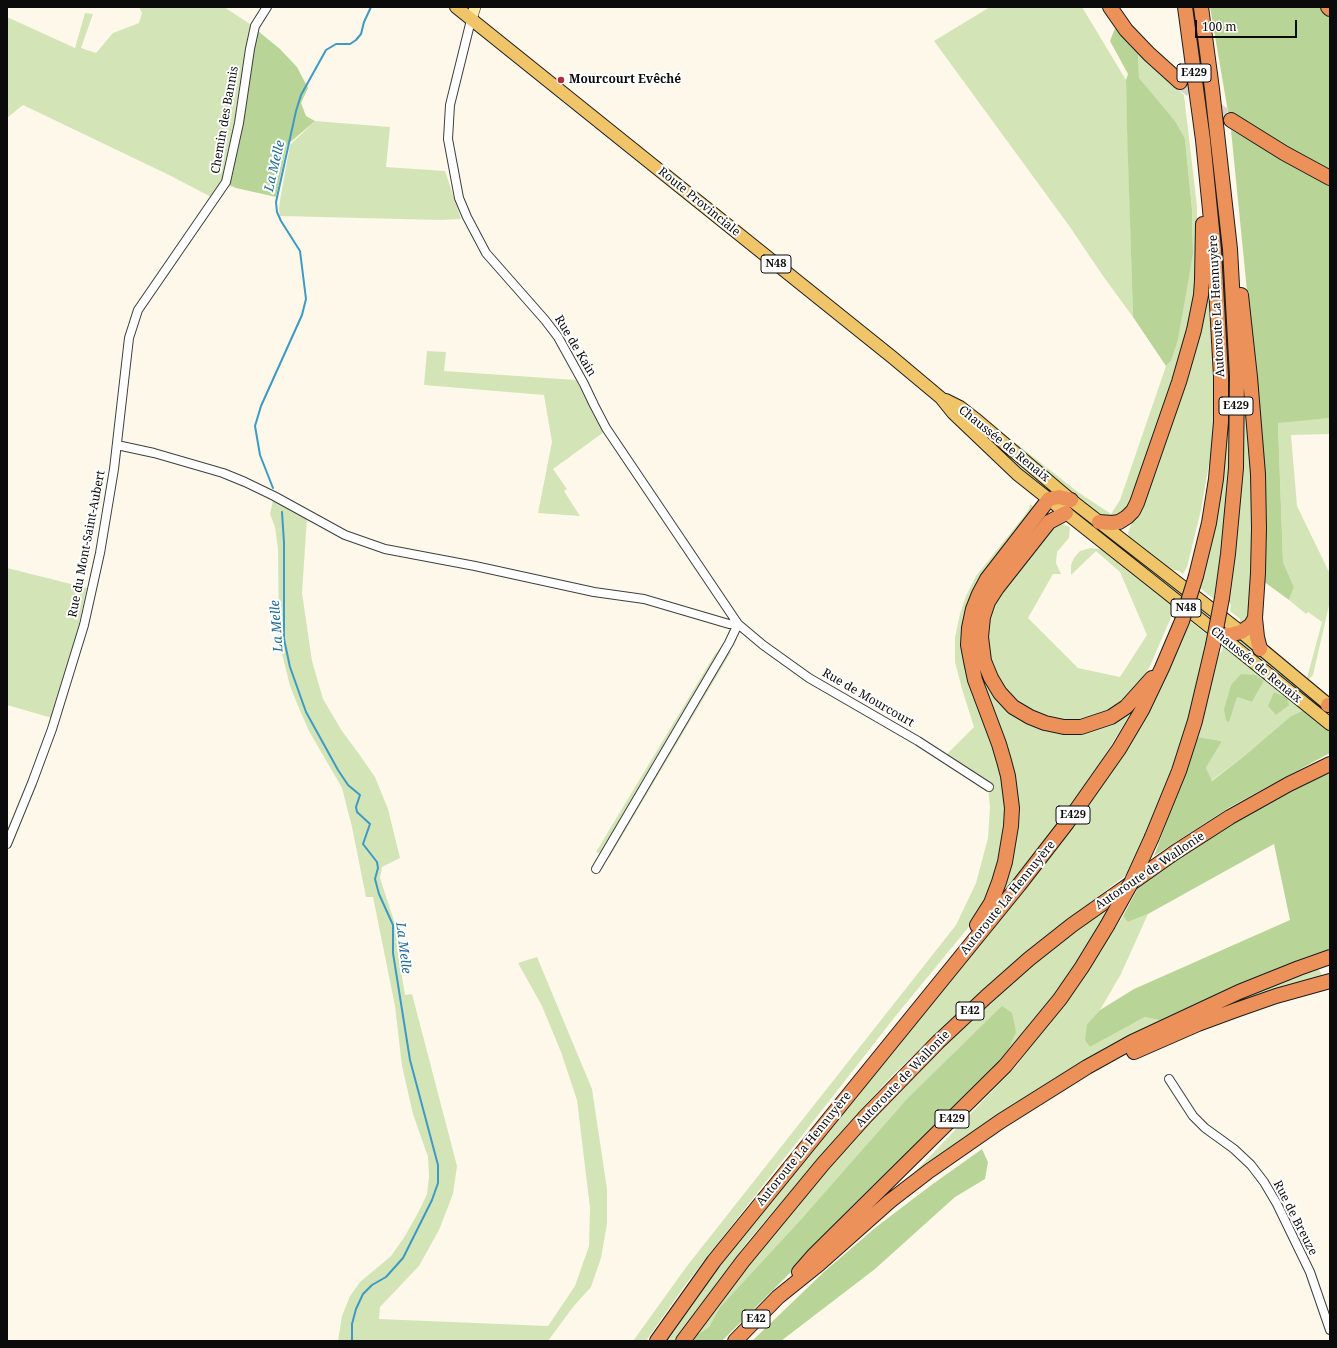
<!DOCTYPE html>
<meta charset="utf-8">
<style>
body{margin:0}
#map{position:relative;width:1337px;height:1348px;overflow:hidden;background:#fef8ea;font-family:"Noto Serif",serif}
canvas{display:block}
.frame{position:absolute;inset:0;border:8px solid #0b0b0b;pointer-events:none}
.scale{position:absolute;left:1195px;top:20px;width:102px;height:18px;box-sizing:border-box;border:2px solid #0b0b0b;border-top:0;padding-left:5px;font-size:12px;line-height:14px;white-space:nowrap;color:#0b0b0b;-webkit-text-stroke:3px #fff;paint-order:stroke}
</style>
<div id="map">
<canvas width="1337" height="1348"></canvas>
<div class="frame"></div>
<div class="scale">100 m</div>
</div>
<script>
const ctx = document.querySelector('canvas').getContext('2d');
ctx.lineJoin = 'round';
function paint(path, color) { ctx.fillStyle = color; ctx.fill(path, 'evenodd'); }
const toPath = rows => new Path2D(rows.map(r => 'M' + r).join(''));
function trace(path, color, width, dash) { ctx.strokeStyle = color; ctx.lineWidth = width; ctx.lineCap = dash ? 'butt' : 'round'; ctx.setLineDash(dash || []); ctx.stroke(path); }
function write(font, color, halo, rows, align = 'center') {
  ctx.font = font + ' "Noto Serif",serif'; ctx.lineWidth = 4; ctx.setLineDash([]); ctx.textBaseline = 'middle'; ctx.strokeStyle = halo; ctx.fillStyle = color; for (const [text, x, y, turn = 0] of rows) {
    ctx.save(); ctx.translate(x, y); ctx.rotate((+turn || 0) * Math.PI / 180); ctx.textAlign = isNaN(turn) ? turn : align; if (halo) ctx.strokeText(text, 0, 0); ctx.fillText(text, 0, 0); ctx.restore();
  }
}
paint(toPath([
 [139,7,224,7,253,26,231,149,223,180,213,198,169,175,23,105,7,118,7,17,75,48,85,13,93,14,81,48,96,53,113,33,139,23,142,13],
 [990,7,1082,7,1126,80,1133,317,1103,276,1070,227,934,41],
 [1138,53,1184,95,1197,206,1197,285,1186,344,1127,512,1120,518,1104,518,953,396,958,398,1078,492,1111,514,1120,500,1166,366,1171,361,1193,254,1192,209,1185,139,1139,78],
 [1207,115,1212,118,1231,326,1230,492,1215,600,1200,588,1219,487,1204,120],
 [315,121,390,127,386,167,445,171,461,219,440,220,280,216,279,209,280,200,290,145],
 [1208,251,1214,401,1213,426,1211,452,1201,510,1187,567,1183,574,1179,571,1168,569,1129,537,1128,533,1184,377],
 [427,351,446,352,444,371,576,380,604,432,553,469,567,489,564,491,580,516,538,513,552,442,544,395,424,385],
 [1243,377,1253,442,1252,618,1239,625,1240,619,1230,611,1231,605,1229,602,1237,539,1242,478],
 [960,411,1065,497,1049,495,1013,465],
 [1330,418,1330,434,1291,435,1297,506,1330,574,1330,601,1313,675,1309,679,1307,678,1322,622,1308,612,1306,614,1289,600,1294,587,1283,562,1278,422],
 [273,500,307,518,302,593,312,661,323,699,342,731,359,754,375,777,388,809,400,858,382,867,380,878,398,933,397,947,405,995,412,994,457,1166,453,1194,439,1230,419,1266,380,1307,379,1319,548,1326,575,1286,589,1246,590,1208,577,1100,561,1052,542,1006,518,963,537,957,592,1089,607,1189,607,1224,601,1258,591,1287,573,1307,548,1341,338,1341,342,1316,350,1296,360,1282,391,1256,405,1236,419,1211,427,1194,429,1176,428,1157,413,1114,402,1066,395,1006,373,897,366,897,352,827,342,788,309,731,298,706,290,686,279,641,278,549,275,527,270,514],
 [1030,504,1058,526,1063,524,1070,527,1069,538,1057,552,1056,563,1061,574,1053,574,1028,618,1078,668,1120,677,1147,635,1120,572,1096,551,1071,575,1071,565,1074,558,1080,551,1091,548,1101,549,1172,604,1170,613,1172,615,1169,622,1150,666,1133,693,1137,703,1099,765,1059,823,994,906,985,901,967,929,894,1018,686,1284,646,1341,633,1341,687,1266,956,925,976,883,988,838,990,807,988,788,941,760,974,727,962,689,955,662,955,637,960,614,966,596,976,576,1024,516,1029,509],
 [1113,543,1121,546,1169,584,1173,584,1229,630,1222,628,1170,587,1151,575],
 [7,568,87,588,72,654,52,718,7,705],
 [1189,620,1209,636,1185,738,1142,844,1126,875,1026,952,958,1012,891,1077,848,1124,748,1241,674,1341,663,1341,716,1265,1063,835],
 [1239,635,1330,709,1330,717,1228,638],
 [723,645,731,652,609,858,596,852,715,654],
 [1223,645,1306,709,1291,716,1243,757,1211,781,1206,768,1222,741,1198,737,1219,654,1222,651],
 [1264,681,1252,702,1237,697],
 [1114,899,1094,935,1062,986,1004,1059,805,1215,720,1307,709,1327,692,1338,792,1208,907,1080,1009,984],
 [1148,914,1121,974,1100,1010,1087,1024,1090,1047,1145,1017,1163,1021,1070,1070,1019,1101,949,1149,910,1179,915,1172,1016,1066,1071,995,1123,916,1128,922],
 [1318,968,1324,979,1218,1010,1264,989,1265,990,1275,985]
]), '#d3e5b7');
paint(toPath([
 [1210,7,1322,7,1330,16,1330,172,1261,133,1228,112],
 [1115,28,1138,53,1139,78,1175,121,1185,139,1192,209,1193,254,1178,339,1171,361,1166,366,1133,317,1127,129,1126,80,1128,74,1110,41],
 [258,31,280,49,297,67,308,88,301,103,306,116,315,121,287,145,276,197,236,188,229,185,253,44],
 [1231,130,1330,185,1330,418,1278,423,1283,562,1294,587,1289,600,1263,581,1259,412],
 [1241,674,1255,675,1264,681,1252,702,1237,697,1229,722,1226,720,1224,709,1231,685],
 [1274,692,1287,698,1289,705,1276,715,1268,706],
 [1306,709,1330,728,1330,753,1230,807,1154,856,1198,737,1222,741,1206,768,1212,781,1243,757,1291,716],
 [1330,770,1330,952,1163,1021,1145,1017,1090,1047,1085,1040,1087,1024,1100,1010,1134,989,1290,920,1274,844,1148,914,1128,922,1123,916,1141,882,1249,812],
 [1002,1006,1012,1013,1016,1032,1004,1059,722,1341,690,1341,692,1338,709,1327,720,1307,805,1215,908,1098],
 [982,1149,988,1162,985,1179,955,1197,875,1269,781,1341,752,1341,825,1271,875,1228,930,1186]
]), '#b8d597');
trace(toPath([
 [273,488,260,455,255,426,261,406,302,315,306,299,300,251,281,221,277,212,276,202,296,111,301,95,326,50,336,44,350,44,356,40,361,34,364,22,371,7],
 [282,512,284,543,284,639,290,667,306,712,338,770,348,785,360,795,356,807,357,812,370,824,363,844,377,862,378,868,375,879,379,894,393,925,393,953,410,1060,438,1165,438,1183,432,1200,403,1258,386,1277,372,1285,363,1294,356,1309,352,1324,352,1341]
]), '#3e99c4', 2);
trace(toPath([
 [1180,82,1231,120]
]), '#dad4c9', 14, [14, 7]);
const street = toPath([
 [471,20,450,105,448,139,459,198,467,217,486,253,545,320,558,337,584,384,594,405,606,428,738,624,763,645,809,678,918,741,989,787],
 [117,445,154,453,223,473,245,482,274,496,345,535,385,549,475,566,594,592,644,599,729,624,738,624],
 [7,844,32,783,52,729,84,625,100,553,114,469,129,338,138,310,226,182,239,123,250,49,255,26,267,7],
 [596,869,729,643,738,624],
 [1169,1079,1193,1116,1205,1128,1234,1149,1251,1165,1264,1182,1277,1204,1310,1272,1330,1330]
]);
const secondary = toPath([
 [471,20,475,7]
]);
const primary = toPath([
 [456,7,892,357,941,398,953,413,1017,474,1220,635,1330,724],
 [946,400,960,407,978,421,1071,500,1241,632,1330,706]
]);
const highway = toPath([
 [1110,7,1126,30,1149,54,1180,82],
 [1185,7,1203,140,1214,250,1221,377,1221,422,1216,479,1209,523,1196,576],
 [1201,7,1212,89,1230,249,1237,376,1236,468,1228,554,1222,598],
 [1328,7,1330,9],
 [1231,120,1284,153,1330,178],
 [1241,295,1250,377,1258,474,1259,528,1258,573,1255,618,1257,637,1260,649],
 [1066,513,1049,522,997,588,988,602,983,617,981,637,984,661,991,678,1000,693,1013,707,1030,717,1045,723,1064,727,1081,727,1111,717,1126,707,1152,678],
 [1099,522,1112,523,1119,522,1127,517,1133,511,1137,503,1179,382,1194,330,1201,295,1202,280,1203,224],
 [1220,635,1229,635,1241,632,1251,625,1255,618],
 [1328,705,1330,705],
 [1152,837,1179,771,1195,721,1213,645],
 [977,925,991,903,999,882,1005,862,1011,826,1012,808,1008,776,1004,761,999,744,975,680,971,661,968,645,969,628,973,609,979,594,987,579,1049,499,1059,497,1071,500],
 [1134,1052,1198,1024,1236,1010,1276,996,1330,981],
 [799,1272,813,1256,1005,1066,1060,999,1082,967,1107,926],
 [657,1341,714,1261,1019,885,1067,823,1119,749,1142,710,1162,668,1182,621],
 [683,1341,743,1261,823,1164,865,1117,899,1082,938,1042,986,997,1029,959,1072,925,1174,853,1230,817,1289,784,1330,764],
 [735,1341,778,1297,819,1264,890,1201,929,1171,1001,1121,1087,1067,1132,1042,1239,992,1299,968,1330,957]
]);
trace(street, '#3e3e3e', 10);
trace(secondary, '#2d2d2d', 12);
trace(primary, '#1c1c1c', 14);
trace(highway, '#1c1c1c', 16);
trace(street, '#fff', 8);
trace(secondary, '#faeba9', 11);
trace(primary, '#f0c468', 12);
trace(highway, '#ec915a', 14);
const highwayBridge = toPath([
 [1182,621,1196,576],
 [1213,645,1222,598],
 [1107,926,1131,883,1152,837]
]);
trace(highwayBridge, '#1c1c1c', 16, []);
trace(highwayBridge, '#ec915a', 14);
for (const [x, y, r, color] of [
 [561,80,4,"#b22c3d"]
]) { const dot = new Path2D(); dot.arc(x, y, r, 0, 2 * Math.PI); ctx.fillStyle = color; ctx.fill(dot); trace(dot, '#fff', 1.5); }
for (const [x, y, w] of [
 [1194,73,34],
 [776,264,30],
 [1236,406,34],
 [1186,608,30],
 [1073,815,34],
 [970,1011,28],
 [952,1119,34],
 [756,1319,28]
]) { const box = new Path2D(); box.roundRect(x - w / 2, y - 9, w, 18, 3); ctx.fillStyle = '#fff'; ctx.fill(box); trace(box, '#0b0b0b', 1); }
write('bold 11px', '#0b0b0b', null, [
 ["E429",1194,73],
 ["N48",776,264],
 ["E429",1236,406],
 ["N48",1186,608],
 ["E429",1073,815],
 ["E42",970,1011],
 ["E429",952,1119],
 ["E42",756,1319]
]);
write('bold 12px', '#0b0b0b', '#fff', [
 ["Mourcourt Evêché",569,80]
], 'left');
write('12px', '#0b0b0b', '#fff', [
 ["Chemin des Bannis",225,120,-80],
 ["Route Provinciale",699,202,39],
 ["Autoroute La Hennuyère",1217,306,-93],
 ["Rue de Kain",575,346,59],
 ["Chaussée de Renaix",1004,444,39],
 ["Rue du Mont-Saint-Aubert",87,544,-79],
 ["Chaussée de Renaix",1256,665,39],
 ["Rue de Mourcourt",868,698,30],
 ["Autoroute de Wallonie",1150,871,-34],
 ["Autoroute La Hennuyère",1008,898,-51],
 ["Autoroute de Wallonie",903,1079,-46],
 ["Autoroute La Hennuyère",804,1149,-51],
 ["Rue de Breuze",1295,1218,63]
]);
write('italic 13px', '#1d6a94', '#fff', [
 ["La Melle",275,166,-77],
 ["La Melle",277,626,-94],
 ["La Melle",403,948,83]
]);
</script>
